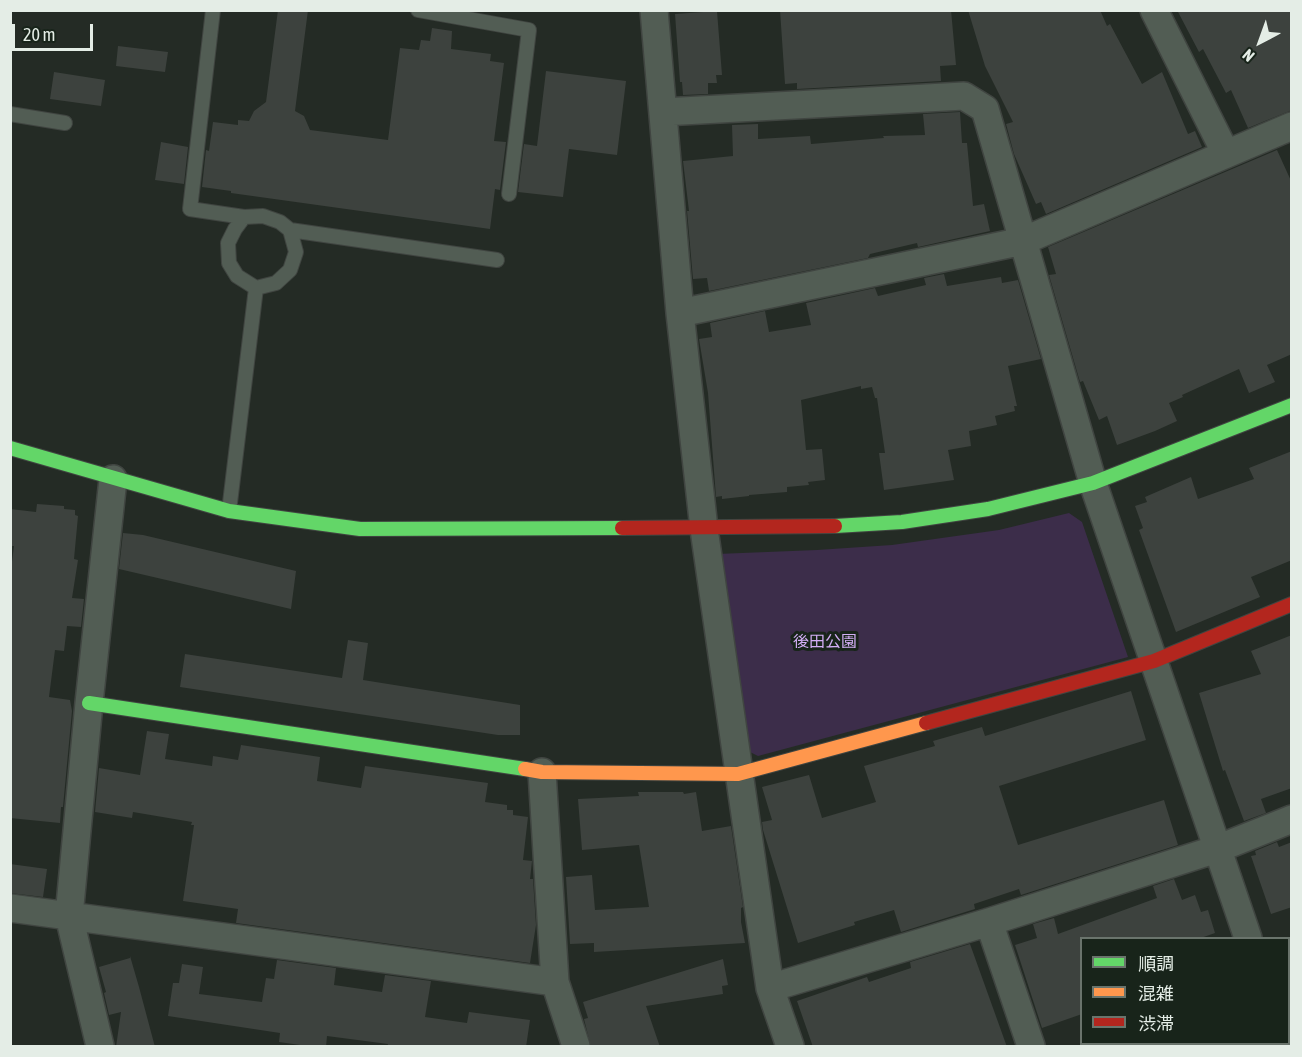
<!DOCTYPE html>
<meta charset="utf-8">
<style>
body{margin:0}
#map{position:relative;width:1302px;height:1057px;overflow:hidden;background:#242b25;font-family:"Asap Condensed","Noto Sans JP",sans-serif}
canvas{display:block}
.frame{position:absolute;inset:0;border:12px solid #e4ede6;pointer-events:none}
.legend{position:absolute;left:1080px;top:937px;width:210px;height:108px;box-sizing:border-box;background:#18241a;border:2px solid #6a746c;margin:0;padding:8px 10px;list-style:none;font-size:18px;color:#e4ede6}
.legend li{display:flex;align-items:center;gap:12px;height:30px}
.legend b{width:30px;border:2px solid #6a746c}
.north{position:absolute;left:1230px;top:12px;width:60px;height:60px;-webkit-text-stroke:4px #18241a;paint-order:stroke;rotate:221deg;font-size:16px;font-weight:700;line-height:24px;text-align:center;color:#e4ede6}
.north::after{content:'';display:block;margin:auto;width:21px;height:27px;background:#e4ede6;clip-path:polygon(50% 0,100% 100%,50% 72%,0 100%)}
.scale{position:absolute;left:12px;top:24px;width:81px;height:27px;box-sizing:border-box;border:3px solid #e4ede6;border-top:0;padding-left:8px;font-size:18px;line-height:21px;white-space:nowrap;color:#e4ede6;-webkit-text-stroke:4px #18241a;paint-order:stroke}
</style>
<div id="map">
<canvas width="1302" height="1057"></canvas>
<div class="frame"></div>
<ul class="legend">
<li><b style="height:8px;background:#63d668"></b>順調</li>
<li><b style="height:8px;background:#ff974d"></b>混雑</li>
<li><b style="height:8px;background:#b3261e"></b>渋滞</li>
</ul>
<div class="north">N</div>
<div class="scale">20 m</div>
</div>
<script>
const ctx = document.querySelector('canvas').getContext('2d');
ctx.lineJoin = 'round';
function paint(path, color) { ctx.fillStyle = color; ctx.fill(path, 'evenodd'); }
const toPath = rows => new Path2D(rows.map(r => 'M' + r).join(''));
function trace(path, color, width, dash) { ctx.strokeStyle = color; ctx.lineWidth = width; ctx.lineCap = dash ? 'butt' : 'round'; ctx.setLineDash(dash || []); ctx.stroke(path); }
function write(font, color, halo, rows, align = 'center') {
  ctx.font = font + ' "Asap Condensed","Noto Sans JP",sans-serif'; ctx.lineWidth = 6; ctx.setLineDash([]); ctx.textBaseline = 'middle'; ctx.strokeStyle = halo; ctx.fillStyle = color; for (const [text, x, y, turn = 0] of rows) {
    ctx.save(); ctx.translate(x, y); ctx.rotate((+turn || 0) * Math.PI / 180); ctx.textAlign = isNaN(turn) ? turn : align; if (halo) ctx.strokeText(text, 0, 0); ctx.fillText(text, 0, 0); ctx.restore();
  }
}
paint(toPath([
 [1069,513,1082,522,1128,657,758,756,748,751,717,554,817,550,892,545,999,530]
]), '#3c2d4a');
paint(toPath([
 [278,10,308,10,295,111,304,116,310,130,388,140,400,48,419,50,421,40,430,41,432,28,452,31,451,49,491,54,490,61,504,63,494,141,506,142,500,190,495,189,490,229,231,193,231,191,202,187,206,150,209,151,213,122,238,125,238,120,249,121,254,111,266,102],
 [780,10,951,10,956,65,940,66,941,81,797,89,797,83,785,84],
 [968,10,1100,10,1107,26,1110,24,1142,84,1162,72,1188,134,1195,131,1202,147,1046,214,1041,202,1036,204,1014,154,1006,124,1013,122,985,66],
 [1177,10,1292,10,1292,110,1248,128,1231,90,1226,93,1203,49,1199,52],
 [717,11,722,75,716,75,717,83,708,83,708,94,683,95,682,82,680,82,675,14],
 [118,46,168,52,165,72,116,66],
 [546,71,626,81,617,155,569,149,563,197,518,192,524,144,537,146],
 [54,72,105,80,101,106,50,99],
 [960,112,962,143,967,143,973,206,984,204,990,231,918,247,917,243,870,254,868,258,709,291,707,278,693,279,687,211,689,211,683,161,733,156,732,125,758,124,758,139,810,136,811,144,884,138,883,136,925,135,923,114],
 [161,142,188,147,184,184,155,180],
 [1277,150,1292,183,1292,354,1267,365,1275,382,1249,393,1239,369,1182,395,1183,397,1169,403,1177,421,1155,431,1117,445,1107,416,1099,420,1083,381,1080,382,1049,275,1056,274,1048,247],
 [944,274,947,286,1001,277,1002,283,1018,280,1041,359,1008,366,1017,406,1014,406,1015,411,995,416,997,425,969,431,971,446,948,450,954,480,884,490,879,453,885,453,877,398,875,398,872,387,861,389,861,386,801,400,806,450,822,449,825,480,808,482,809,485,787,487,787,492,749,495,749,496,722,499,722,496,716,497,708,393,699,339,712,337,710,323,765,311,769,332,811,325,806,303,875,288,878,296,926,285,924,278],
 [1292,451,1292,560,1251,577,1260,597,1176,632,1139,530,1143,528,1135,506,1147,502,1145,497,1191,477,1198,499,1254,479,1249,468],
 [37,504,64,506,64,509,75,510,75,515,78,516,74,559,78,560,72,598,84,599,81,627,67,626,64,651,55,650,49,697,70,700,72,711,63,807,61,807,60,823,10,818,10,577,14,546,10,546,10,509,36,512],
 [123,533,143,535,296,571,291,609,119,569],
 [1292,635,1292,788,1261,799,1266,813,1244,821,1225,770,1223,771,1199,693,1261,674,1251,651],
 [348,640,368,643,363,680,520,705,520,735,498,735,180,687,185,654,342,678],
 [1131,691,1146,740,999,786,1018,845,1164,800,1178,845,1021,895,1019,889,974,904,975,909,901,932,894,910,854,922,855,925,798,943,763,830,762,822,772,820,762,787,809,775,822,818,876,802,864,766,935,746,933,741,982,727,985,736],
 [147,731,169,734,165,759,212,766,213,756,238,760,241,745,320,757,317,781,361,788,365,766,488,783,485,802,507,805,507,810,513,810,513,815,528,817,523,860,532,861,530,879,533,879,536,925,530,963,236,923,238,909,183,901,194,825,191,825,192,822,133,812,132,818,95,812,99,768,140,775],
 [638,792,683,792,684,794,696,792,702,831,731,826,743,907,741,908,741,922,745,943,594,952,594,943,570,944,566,877,592,875,595,910,649,907,639,845,582,850,578,799,639,796],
 [1277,842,1279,847,1292,842,1292,907,1271,914,1251,856,1256,855,1255,851],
 [10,864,47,869,43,897,10,893],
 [1174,879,1182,900,1195,895,1201,912,1208,910,1215,933,1198,939,1082,939,1082,1014,1042,1028,1015,945,1037,938,1033,924,1054,918,1058,934,1157,898,1153,886],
 [970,944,1007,1047,813,1047,797,1001,867,977,869,982,911,968,910,962],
 [130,956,139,987,155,1047,116,1047,121,1012,109,1015,104,993,106,992,99,967,130,958],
 [723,959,728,985,722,986,723,994,646,1006,660,1047,591,1047,584,1019,588,1018,583,1002],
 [277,960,336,968,334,985,382,992,385,975,431,981,425,1017,467,1023,469,1012,530,1020,526,1047,387,1047,388,1044,327,1036,326,1047,314,1047,279,1042,280,1033,168,1016,173,983,179,983,182,964,203,967,199,994,262,1002,266,978,274,979]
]), '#3d423e');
const lane = toPath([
 [213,10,190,209,244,217,263,216,280,222,290,230,497,260],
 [418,10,529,30,509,194],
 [10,114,65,123],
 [244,217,235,229,228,243,229,263,237,276,256,288],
 [229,511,256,288,276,283,290,270,296,252,290,230]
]);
const street = toPath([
 [654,10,680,313,704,529,770,988,790,1046],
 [1154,10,1226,154],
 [663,112,964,96,985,109,1093,483,1248,938],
 [680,313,1023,241,1292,126],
 [542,772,555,982,576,1046],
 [10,908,555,982],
 [989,922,1031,1046],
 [770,988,989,922,1217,849,1292,819],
 [1285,1044,1286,1046],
 [100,1046,69,916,89,703,113,479]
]);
const fast = toPath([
 [10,448,229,511,360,529,622,528],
 [835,526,902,522,988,509,1093,483,1292,405],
 [89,703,525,769]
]);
const slow = toPath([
 [525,769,542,772,738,774,926,723]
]);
const jam = toPath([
 [622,528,835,526],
 [926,723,1154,661,1292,604]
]);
trace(lane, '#404541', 16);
trace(street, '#404541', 30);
trace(fast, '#404541', 16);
trace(slow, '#404541', 16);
trace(jam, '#404541', 16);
trace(lane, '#525d54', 14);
trace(street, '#525d54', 27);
trace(fast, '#63d668', 14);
trace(slow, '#ff974d', 14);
trace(jam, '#b3261e', 14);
write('16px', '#d3aef5', '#18241a', [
 ["後田公園",825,642]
]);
</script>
